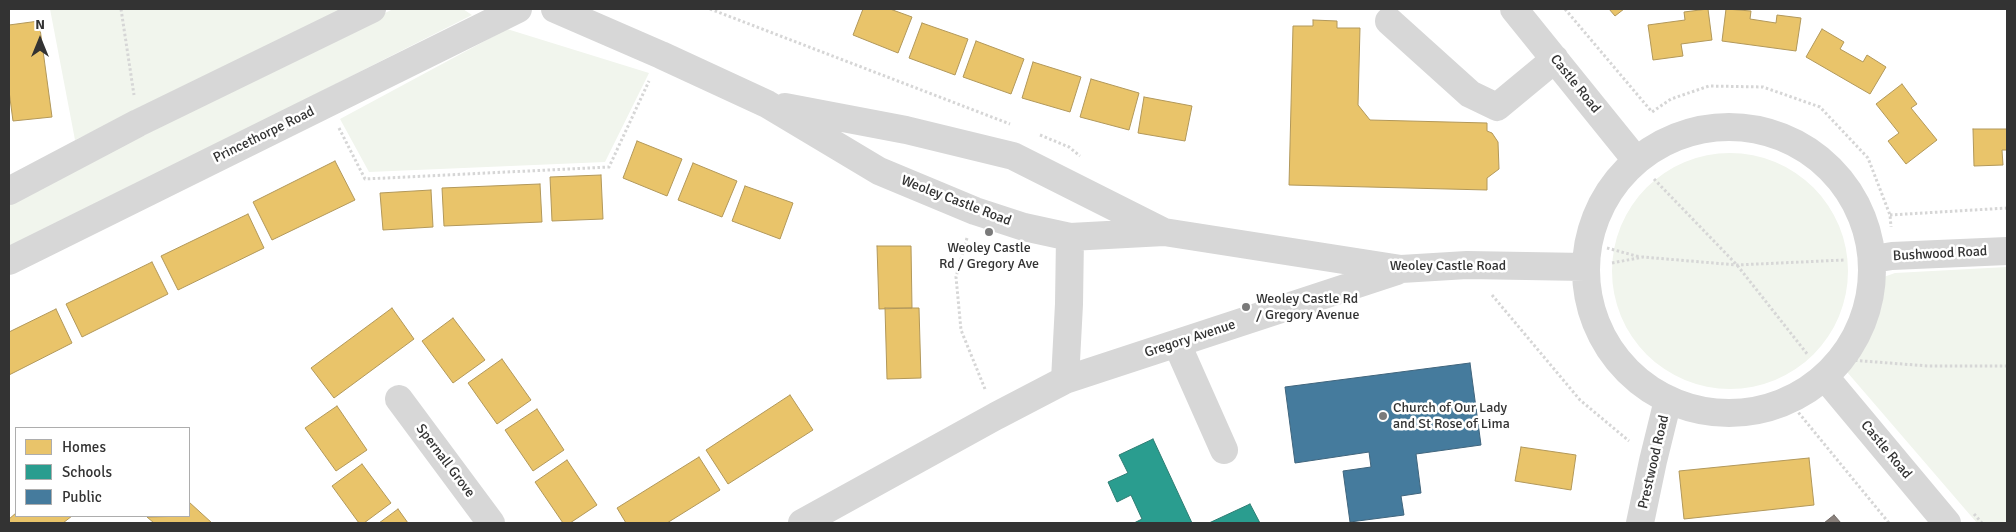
<!DOCTYPE html>
<style>
body{margin:0}
#map{position:relative;width:2016px;height:532px;overflow:hidden;background:#fff;font-family:Signika,sans-serif}
canvas{display:block}
.frame{position:absolute;inset:0;border:10px solid #333;pointer-events:none}
.legend{position:absolute;left:15px;top:427px;width:175px;height:90px;box-sizing:border-box;background:#fff;border:1px solid #adadad;margin:0;padding:6px 9px;list-style:none;font-size:15px;color:#333}
.legend li{display:flex;align-items:center;gap:10px;height:25px}
.legend b{width:25px;border:1px solid #adadad}
.north{position:absolute;left:15px;top:15px;width:50px;height:50px;-webkit-text-stroke:4px #fff;paint-order:stroke;rotate:0deg;font-size:14px;font-weight:700;line-height:20px;text-align:center;color:#333}
.north::after{content:'';display:block;margin:auto;width:18px;height:22px;background:#333;clip-path:polygon(50% 0,100% 100%,50% 72%,0 100%)}
</style>
<div id="map">
<canvas width="2016" height="532"></canvas>
<div class="frame"></div>
<ul class="legend">
<li><b style="height:14px;background:#e9c46a"></b>Homes</li>
<li><b style="height:14px;background:#2a9d8f"></b>Schools</li>
<li><b style="height:14px;background:#457b9d"></b>Public</li>
</ul>
<div class="north">N</div>
</div>
<script>
const ctx = document.querySelector('canvas').getContext('2d');
ctx.lineJoin = 'round';
function paint(path, color) { ctx.fillStyle = color; ctx.fill(path, 'evenodd'); }
const toPath = rows => new Path2D(rows.map(r => 'M' + r).join(''));
function trace(path, color, width, dash) { ctx.strokeStyle = color; ctx.lineWidth = width; ctx.lineCap = dash ? 'butt' : 'round'; ctx.setLineDash(dash || []); ctx.stroke(path); }
function write(font, color, halo, rows, align = 'center') {
  ctx.font = font + ' Signika,sans-serif'; ctx.lineWidth = 5; ctx.setLineDash([]); ctx.textBaseline = 'middle'; ctx.strokeStyle = halo; ctx.fillStyle = color; for (const [text, x, y, turn = 0] of rows) {
    ctx.save(); ctx.translate(x, y); ctx.rotate((+turn || 0) * Math.PI / 180); ctx.textAlign = isNaN(turn) ? turn : align; if (halo) ctx.strokeText(text, 0, 0); ctx.fillText(text, 0, 0); ctx.restore();
  }
}
paint(toPath([
 [50,9,346,9,75,140],
 [393,9,463,9,472,15,9,249,9,204],
 [507,29,649,73,605,162,369,172,340,119],
 '1612 271a118 118 0 1 1 236 0a118 118 0 1 1-236 0Z',
 [2007,267,2007,523,1977,523,1835,358,1849,340,1878,279,1895,273]
]), '#f1f5ed');
const homes = toPath([
 [863,9,890,9,912,17,898,53,853,35,863,9],
 [1609,9,1624,9,1615,16,1609,9],
 [1708,9,1712,40,1681,44,1683,56,1653,60,1648,25,1685,20,1684,12,1708,9],
 [1726,9,1751,11,1750,19,1776,23,1777,15,1801,18,1796,51,1722,41,1726,9],
 [1313,20,1337,21,1337,28,1360,28,1358,105,1370,120,1487,123,1487,131,1492,133,1498,142,1499,169,1487,178,1487,190,1289,185,1293,26,1313,26,1313,20],
 [39,21,52,117,13,121,9,91,9,25,39,21],
 [922,23,968,39,955,75,909,58,922,23],
 [1822,29,1844,42,1840,49,1863,62,1867,55,1886,67,1870,94,1806,57,1822,29],
 [976,41,1024,59,1011,94,963,77,976,41],
 [1033,62,1081,77,1070,112,1022,98,1033,62],
 [1091,79,1139,93,1129,130,1080,117,1091,79],
 [1902,84,1917,104,1911,108,1937,140,1906,164,1888,141,1899,133,1876,104,1902,84],
 [1144,97,1192,106,1185,141,1138,133,1144,97],
 [1973,129,2007,129,2007,150,2002,150,2003,165,1974,166,1973,129],
 [637,141,682,159,667,196,623,178,637,141],
 [335,161,355,200,272,240,253,202,335,161],
 [693,163,737,181,722,217,678,200,693,163],
 [601,175,603,219,552,221,550,177,601,175],
 [540,184,542,222,444,226,442,188,540,184],
 [745,186,793,203,780,239,732,221,745,186],
 [431,190,433,227,383,230,380,193,431,190],
 [248,214,264,248,178,290,161,256,248,214],
 [877,246,911,246,912,308,879,309,877,246],
 [152,262,168,294,82,337,66,304,152,262],
 [392,308,414,339,334,398,311,368,392,308],
 [885,308,919,308,921,378,887,379,885,308],
 [56,309,72,343,9,375,9,332,56,309],
 [453,318,485,360,453,383,422,341,453,318],
 [502,359,531,400,497,424,468,383,502,359],
 [790,395,813,430,728,484,706,450,790,395],
 [337,406,367,450,336,471,305,428,337,406],
 [537,409,564,450,533,471,505,430,537,409],
 [1521,447,1576,455,1571,490,1515,481,1521,447],
 [699,457,720,490,667,523,626,523,617,508,699,457],
 [1809,458,1814,505,1684,519,1679,471,1809,458],
 [567,460,597,505,570,523,563,523,535,482,567,460],
 [362,464,391,503,364,523,359,523,332,486,362,464],
 [189,502,212,523,154,523,147,517,189,516,189,502],
 [398,509,408,523,379,523,398,509],
 [16,513,16,516,72,516,63,523,9,523,9,519,16,513]
]);
paint(homes, '#e9c46a');
trace(homes, '#b2985a', 1);
const schools = toPath([
 [1153,439,1192,523,1134,523,1142,519,1131,495,1117,502,1108,482,1128,473,1119,455,1153,439],
 [1250,504,1260,523,1209,523,1250,504]
]);
paint(schools, '#2a9d8f');
trace(schools, '#2d7d73', 1);
const public = toPath([
 [1470,363,1481,445,1416,454,1421,493,1401,496,1404,515,1350,522,1343,471,1371,467,1369,452,1295,463,1285,387,1470,363]
]);
paint(public, '#457b9d');
trace(public, '#40657d', 1);
const industry = toPath([
 [1834,515,1841,523,1824,523,1834,515]
]);
paint(industry, '#8a817c');
trace(industry, '#706a66', 1);
trace(toPath([
 [121,9,134,95],
 [710,9,1010,124],
 [1565,9,1652,112,1671,99,1709,86,1763,87,1820,107,1868,158,1890,215,1891,227],
 [339,128,365,179,609,167,649,81],
 [1040,135,1069,147,1080,156],
 [1654,179,1737,265,1808,355],
 [1890,215,2007,208],
 [967,238,956,277,961,330,985,389],
 [1607,248,1640,257],
 [1612,263,1643,257,1737,265,1844,260],
 [1492,295,1580,400,1629,441],
 [1850,360,1928,366,2007,366],
 [1789,401,1889,523],
 [1974,514,1982,523]
]), '#d6d6d6', 3, [2.5, 2.5]);
trace(toPath([
 [555,9,661,55,767,104,879,171,975,211,1024,227,1070,237,1164,232,1401,269,1467,265,1585,267],
 [1514,9,1636,160],
 [1389,21,1470,94,1497,107,1555,59],
 [785,107,906,130,1013,156,1162,231],
 '1586 270a143 143 0 1 1 286 0a143 143 0 1 1-286 0Z',
 [9,191,138,123,372,9],
 [1873,259,1892,256,2007,251],
 [9,261,518,9],
 [1177,344,1224,450],
 [1825,377,1947,523],
 [1065,380,1069,304,1070,237],
 [399,399,491,523],
 [802,523,996,416,1065,380,1397,271],
 [1640,523,1653,461,1668,400]
]), '#d7d7d7', 28);
for (const [x, y, r, color] of [
 [989,232,5,"#7a7a7a"],
 [1246,307,5,"#7a7a7a"],
 [1383,416,5,"#7a7a7a"]
]) { const dot = new Path2D(); dot.arc(x, y, r, 0, 2 * Math.PI); ctx.fillStyle = color; ctx.fill(dot); trace(dot, '#fff', 2); }
write('14px', '#333', '#fff', [
 ["Castle Road",1575,84,51],
 ["Princethorpe Road",264,135,-26],
 ["Weoley Castle Road",956,201,21],
 ["Bushwood Road",1940,254,-3],
 ["Weoley Castle Road",1448,266],
 ["Gregory Avenue",1190,339,-18],
 ["Castle Road",1886,450,50],
 ["Spernall Grove",445,461,53],
 ["Prestwood Road",1654,462,-77]
]);
write('14px', '#333', '#fff', [
 ["Weoley Castle",989,248,"center"],
 ["Rd / Gregory Ave",989,264,"center"],
 ["Weoley Castle Rd",1256,299],
 ["/ Gregory Avenue",1256,315],
 ["Church of Our Lady",1393,408],
 ["and St Rose of Lima",1393,424]
], 'left');
</script>
